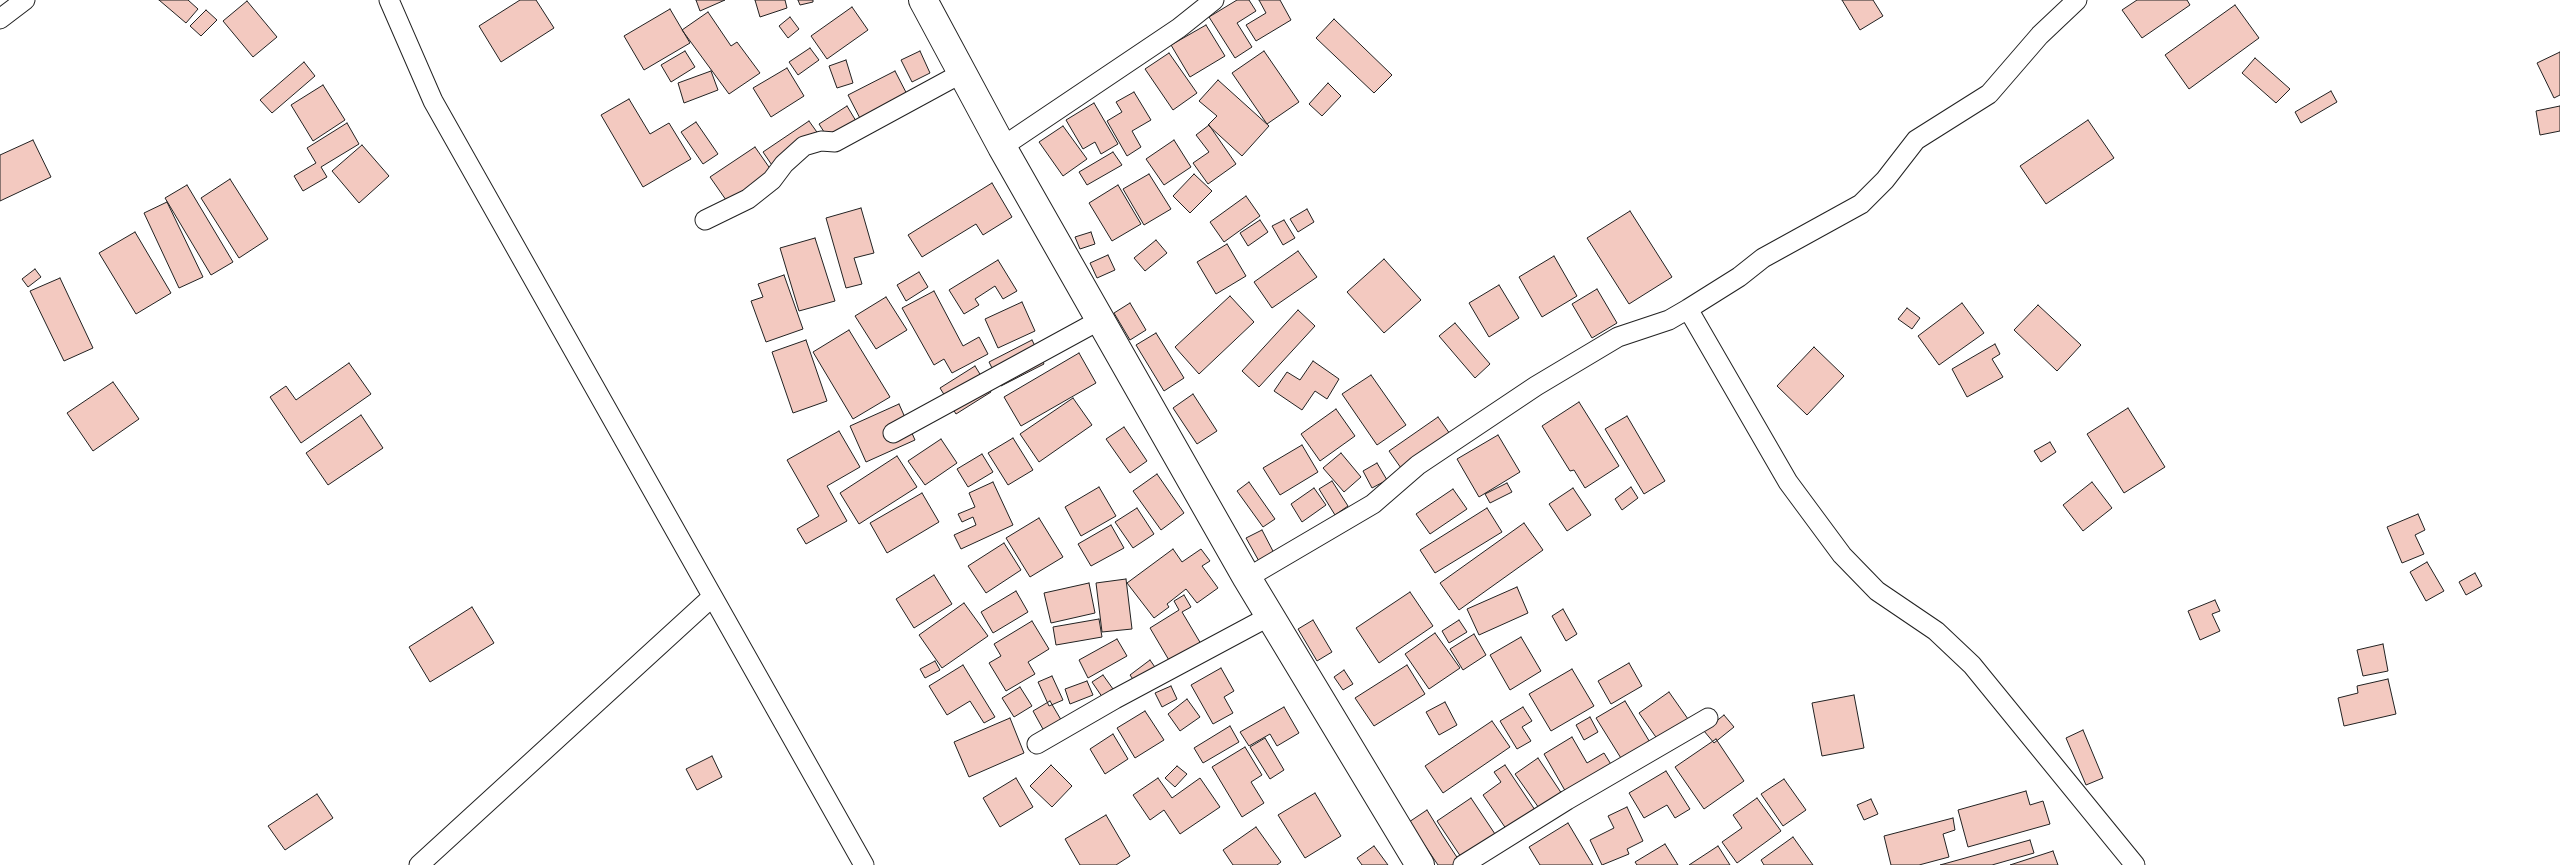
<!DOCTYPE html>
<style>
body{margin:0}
canvas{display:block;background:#fff}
</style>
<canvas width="2560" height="865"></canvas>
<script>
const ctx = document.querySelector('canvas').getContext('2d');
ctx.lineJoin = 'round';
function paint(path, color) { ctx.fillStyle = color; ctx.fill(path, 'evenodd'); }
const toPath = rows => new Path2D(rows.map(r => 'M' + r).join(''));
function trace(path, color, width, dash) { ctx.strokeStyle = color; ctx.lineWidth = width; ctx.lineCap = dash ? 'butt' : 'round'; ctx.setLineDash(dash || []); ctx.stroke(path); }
const building = toPath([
 [159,0,188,0,198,9,186,23,159,0],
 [520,0,536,0,554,28,501,62,479,26,520,0],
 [696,0,725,0,700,11,696,0],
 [755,0,785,0,787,8,760,17,755,0],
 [798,0,813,0,813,2,800,5,798,0],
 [1237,0,1249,0,1256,11,1237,23,1252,47,1235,58,1209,17,1237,0],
 [1259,0,1280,0,1291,20,1256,41,1246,25,1266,13,1259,0],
 [1842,0,1873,0,1883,16,1860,30,1842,0],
 [2137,0,2187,0,2190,5,2142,38,2122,10,2137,0],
 [247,1,277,37,253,57,223,21,247,1],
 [2235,5,2259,38,2189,89,2165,55,2235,5],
 [852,7,868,30,827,59,811,36,852,7],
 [670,9,690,43,644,70,624,36,670,9],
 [206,10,217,20,201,36,190,26,206,10],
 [708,12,731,46,737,42,760,73,729,94,682,30,708,12],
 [790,17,799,29,788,38,779,26,790,17],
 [1334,19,1392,75,1374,93,1316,38,1334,19],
 [1206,25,1225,56,1190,77,1171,45,1206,25],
 [810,48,819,60,798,75,789,62,810,48],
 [685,51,695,67,671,82,661,65,685,51],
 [920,51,930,73,912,82,901,60,920,51],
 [1264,51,1299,102,1267,124,1232,73,1264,51],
 [2560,52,2560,95,2554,98,2537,63,2560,52],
 [1169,53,1197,93,1173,110,1145,69,1169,53],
 [2255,58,2290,89,2276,103,2242,73,2255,58],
 [846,60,853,83,837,88,829,66,846,60],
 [304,62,315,76,272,113,260,100,304,62],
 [787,68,804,96,771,117,753,88,787,68],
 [711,71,718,90,684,103,678,83,711,71],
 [895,71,912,104,865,128,848,95,895,71],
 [1218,80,1269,126,1242,156,1208,125,1217,116,1199,101,1218,80],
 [1328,83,1341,96,1322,116,1309,104,1328,83],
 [323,85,345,120,313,141,291,105,323,85],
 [2331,91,2337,102,2301,123,2295,112,2331,91],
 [1134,92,1151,120,1132,131,1141,147,1127,156,1107,121,1122,112,1116,102,1134,92],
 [629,99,650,134,669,123,691,159,643,187,601,115,629,99],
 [1094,103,1118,144,1101,154,1095,142,1083,149,1066,120,1094,103],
 [847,106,859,126,831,143,819,124,847,106],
 [2560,106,2560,131,2540,135,2536,111,2560,106],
 [2088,120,2114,158,2046,204,2020,166,2088,120],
 [809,121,824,142,778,174,763,152,809,121],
 [696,122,718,154,703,164,681,132,696,122],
 [347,123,359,144,321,167,327,177,303,191,294,176,316,163,307,148,347,123],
 [1209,125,1236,164,1208,184,1193,163,1209,152,1196,135,1209,125],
 [1063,126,1087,159,1063,176,1039,142,1063,126],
 [33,140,51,177,0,201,0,155,33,140],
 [1174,140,1191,167,1164,185,1146,159,1174,140],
 [362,145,389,176,359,203,332,171,362,145],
 [755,147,778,180,733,210,710,177,755,147],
 [1113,152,1122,165,1087,185,1079,172,1113,152],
 [1149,174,1171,209,1144,225,1123,189,1149,174],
 [1194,174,1212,191,1190,213,1173,196,1194,174],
 [230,179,268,239,239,258,201,198,230,179],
 [992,183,1012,217,983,235,976,224,922,257,908,235,992,183],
 [187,185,233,262,211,275,165,198,187,185],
 [1118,185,1141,224,1112,241,1089,203,1118,185],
 [1246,196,1260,216,1224,242,1210,222,1246,196],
 [167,202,203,277,179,288,144,213,167,202],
 [861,208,874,253,854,258,862,284,846,288,826,218,861,208],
 [1307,209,1314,222,1298,232,1290,219,1307,209],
 [1630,211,1672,277,1629,304,1587,238,1630,211],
 [1260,220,1268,232,1248,246,1240,233,1260,220],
 [1284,220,1295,238,1283,245,1272,226,1284,220],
 [135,232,171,293,136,314,99,253,135,232],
 [1091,232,1095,244,1080,249,1075,237,1091,232],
 [815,238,835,301,799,311,780,248,815,238],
 [1156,240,1167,253,1145,271,1134,258,1156,240],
 [1227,244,1246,276,1216,294,1197,262,1227,244],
 [1298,251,1317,277,1272,308,1254,282,1298,251],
 [1108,255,1115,270,1097,278,1090,263,1108,255],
 [1554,256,1577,296,1542,317,1519,277,1554,256],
 [1384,259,1421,300,1384,333,1347,292,1384,259],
 [998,260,1017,291,1003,299,995,286,975,299,979,305,964,314,949,290,998,260],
 [35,269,41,277,28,287,22,279,35,269],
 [919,272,928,287,906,301,897,285,919,272],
 [784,275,803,329,766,342,751,301,763,297,758,284,784,275],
 [60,278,93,348,64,361,30,291,60,278],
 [1499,285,1519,318,1489,337,1469,303,1499,285],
 [1597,289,1617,323,1592,338,1572,304,1597,289],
 [934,291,963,346,979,337,988,354,952,373,944,359,934,365,902,308,934,291],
 [1230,296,1254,322,1199,374,1175,347,1230,296],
 [886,297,907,330,876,349,855,316,886,297],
 [1022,302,1035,331,998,348,985,319,1022,302],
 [1130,303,1146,330,1130,340,1114,313,1130,303],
 [1962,303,1984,333,1939,365,1918,336,1962,303],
 [2038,305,2081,345,2057,371,2014,330,2038,305],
 [1907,308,1920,318,1912,329,1898,319,1907,308],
 [1298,310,1315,326,1259,387,1242,371,1298,310],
 [1455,323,1490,364,1475,378,1439,336,1455,323],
 [849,330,890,397,853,419,813,352,849,330],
 [1156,333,1184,378,1164,391,1136,345,1156,333],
 [806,340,827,401,793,413,772,352,806,340],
 [1032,340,1044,364,1001,386,989,362,1032,340],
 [1995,344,2000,354,1992,359,2003,377,1967,397,1952,369,1995,344],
 [1814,347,1844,376,1807,415,1777,386,1814,347],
 [1079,353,1096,383,1021,426,1004,397,1079,353],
 [1313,361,1339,379,1327,399,1315,391,1302,410,1274,391,1287,372,1300,380,1313,361],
 [349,363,371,394,301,443,270,397,286,386,296,400,349,363],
 [975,366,991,392,956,414,940,388,975,366],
 [1371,375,1406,425,1377,445,1342,394,1371,375],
 [113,382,139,419,93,451,67,413,113,382],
 [1193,394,1217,431,1197,444,1173,408,1193,394],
 [1073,398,1092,425,1039,462,1020,434,1073,398],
 [1579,402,1619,466,1585,488,1574,470,1570,471,1542,426,1579,402],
 [899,404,915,440,866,462,850,426,899,404],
 [2128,408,2165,467,2124,493,2087,434,2128,408],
 [1336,409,1355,436,1320,461,1301,434,1336,409],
 [361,415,383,448,328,485,306,453,361,415],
 [1627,416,1665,481,1644,494,1605,429,1627,416],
 [1438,417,1450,434,1401,468,1389,451,1438,417],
 [1124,427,1147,461,1130,473,1106,439,1124,427],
 [839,431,860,467,827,486,847,521,806,544,797,529,819,516,787,460,839,431],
 [1498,435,1520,472,1479,497,1457,459,1498,435],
 [1013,438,1033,470,1008,485,988,453,1013,438],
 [941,439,957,463,925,485,908,461,941,439],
 [2050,442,2056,452,2041,462,2034,451,2050,442],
 [1302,445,1318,472,1280,495,1263,468,1302,445],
 [1341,453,1361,477,1344,492,1323,468,1341,453],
 [982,454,993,472,968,487,957,469,982,454],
 [897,456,917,487,859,524,840,493,897,456],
 [1377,463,1387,480,1372,488,1363,471,1377,463],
 [1157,474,1184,513,1161,530,1133,491,1157,474],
 [1332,481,1348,506,1335,515,1319,489,1332,481],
 [993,482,1013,525,961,549,954,535,976,525,973,517,962,522,958,514,975,507,969,493,993,482],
 [1249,482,1275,519,1263,527,1237,491,1249,482],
 [2092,482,2112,508,2083,531,2063,505,2092,482],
 [1507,483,1512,492,1490,503,1485,494,1507,483],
 [1099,487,1116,516,1081,536,1065,507,1099,487],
 [1631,487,1638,498,1622,510,1615,499,1631,487],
 [1314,488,1326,505,1302,522,1291,504,1314,488],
 [1573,488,1591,515,1567,531,1549,504,1573,488],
 [1453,489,1467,509,1430,534,1416,514,1453,489],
 [922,493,939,522,887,553,870,523,922,493],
 [1137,508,1154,534,1133,548,1115,522,1137,508],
 [1487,508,1502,532,1435,573,1420,550,1487,508],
 [2418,514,2425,530,2415,535,2424,554,2402,563,2387,527,2418,514],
 [1039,518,1063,557,1030,577,1006,538,1039,518],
 [1524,523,1543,550,1459,610,1440,583,1524,523],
 [1111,525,1124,548,1091,566,1078,544,1111,525],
 [1262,530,1275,555,1260,563,1246,538,1262,530],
 [1004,543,1021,570,986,593,968,566,1004,543],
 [1173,549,1182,562,1201,549,1210,561,1202,566,1218,588,1197,603,1186,589,1167,604,1169,607,1154,618,1127,583,1173,549],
 [2427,562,2444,591,2426,601,2410,572,2427,562],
 [2475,573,2482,586,2466,595,2459,582,2475,573],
 [934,575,952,604,914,628,896,599,934,575],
 [1126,579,1132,629,1102,632,1096,583,1126,579],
 [1089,583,1095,613,1051,623,1044,593,1089,583],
 [1517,587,1528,613,1479,635,1467,609,1517,587],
 [1016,591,1028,612,993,633,981,612,1016,591],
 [1410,592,1433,626,1379,663,1356,628,1410,592],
 [1184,595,1191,607,1182,612,1204,649,1173,667,1150,628,1179,610,1174,601,1184,595],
 [2215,600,2220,611,2212,614,2220,631,2200,640,2188,611,2215,600],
 [964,603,988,636,942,668,919,635,964,603],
 [472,607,494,643,430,682,409,647,472,607],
 [1563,609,1577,634,1566,641,1552,616,1563,609],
 [1099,619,1102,637,1056,645,1053,627,1099,619],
 [1313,620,1332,652,1317,661,1298,629,1313,620],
 [1459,620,1467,632,1449,643,1442,631,1459,620],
 [1032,621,1049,649,1028,662,1035,674,1006,691,989,663,1001,656,994,644,1032,621],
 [1435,633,1460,668,1429,689,1405,654,1435,633],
 [1474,634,1486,655,1463,670,1450,649,1474,634],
 [1521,637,1541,671,1510,690,1490,655,1521,637],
 [1117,639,1127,656,1088,678,1079,660,1117,639],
 [2383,644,2388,671,2363,676,2357,650,2383,644],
 [1150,660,1159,673,1139,688,1130,675,1150,660],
 [935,661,940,670,925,678,920,669,935,661],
 [1629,663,1642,686,1611,704,1598,681,1629,663],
 [963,665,995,717,984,723,970,701,947,715,929,686,963,665],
 [1407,665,1425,694,1374,726,1355,698,1407,665],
 [1221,668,1234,691,1224,697,1233,713,1213,724,1191,685,1221,668],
 [1572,669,1594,706,1551,731,1529,694,1572,669],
 [1344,670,1353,684,1343,690,1334,677,1344,670],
 [1103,675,1118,696,1107,704,1092,682,1103,675],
 [1052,676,1063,700,1049,706,1038,682,1052,676],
 [2388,679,2396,714,2344,726,2338,698,2358,693,2357,686,2388,679],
 [1087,681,1093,695,1070,704,1065,689,1087,681],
 [1171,686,1177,699,1162,707,1155,693,1171,686],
 [1020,687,1032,706,1014,717,1002,698,1020,687],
 [1669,692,1695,729,1665,750,1639,713,1669,692],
 [1854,695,1864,748,1822,756,1812,703,1854,695],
 [1187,699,1200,717,1180,731,1168,714,1187,699],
 [1050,701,1067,730,1049,740,1033,711,1050,701],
 [1625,701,1657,754,1629,771,1596,718,1625,701],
 [1445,702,1457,725,1439,735,1426,712,1445,702],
 [1284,707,1299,733,1277,746,1270,734,1249,746,1240,732,1284,707],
 [1523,707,1532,721,1522,727,1531,741,1517,749,1500,721,1523,707],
 [1145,711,1164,740,1135,758,1117,728,1145,711],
 [1724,715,1734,727,1714,743,1704,731,1724,715],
 [1590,717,1598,732,1584,740,1576,725,1590,717],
 [1010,718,1024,753,969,777,954,742,1010,718],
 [1492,721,1510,747,1443,793,1425,766,1492,721],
 [1230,726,1239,742,1203,763,1194,748,1230,726],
 [2083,730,2103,778,2086,785,2066,738,2083,730],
 [1113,734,1128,759,1105,774,1090,749,1113,734],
 [1572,737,1587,763,1604,753,1617,774,1571,801,1544,754,1572,737],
 [1265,738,1284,770,1270,779,1250,747,1265,738],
 [1716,739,1744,781,1704,809,1675,767,1716,739],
 [1245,747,1262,775,1251,782,1264,803,1242,817,1212,767,1245,747],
 [712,756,722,777,697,790,686,769,712,756],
 [1538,758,1568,803,1546,818,1515,774,1538,758],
 [1051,765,1072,786,1052,807,1030,786,1051,765],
 [1505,765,1541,819,1513,839,1483,795,1501,782,1494,772,1505,765],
 [1177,766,1187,774,1175,787,1165,778,1177,766],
 [1666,771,1690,809,1675,818,1667,805,1644,818,1629,793,1666,771],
 [1016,778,1033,807,1000,827,983,798,1016,778],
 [1158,778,1172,798,1200,778,1220,807,1180,834,1164,810,1150,820,1133,795,1158,778],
 [1784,779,1806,810,1783,826,1761,794,1784,779],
 [2026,791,2030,805,2043,801,2050,824,1968,847,1958,810,2026,791],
 [1315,793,1341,836,1305,858,1278,815,1315,793],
 [317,794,333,818,285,850,268,826,317,794],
 [1471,798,1499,840,1465,863,1437,821,1471,798],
 [1757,798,1781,831,1737,863,1722,842,1742,828,1733,815,1757,798],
 [1871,799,1878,814,1864,820,1857,805,1871,799],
 [1627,807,1643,841,1627,849,1629,854,1602,865,1590,840,1614,828,1608,816,1627,807],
 [1427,810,1443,836,1462,865,1438,865,1409,822,1427,810],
 [1106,815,1130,856,1116,865,1080,865,1065,839,1106,815],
 [1953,818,1955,830,1943,834,1949,857,1919,865,1891,865,1884,836,1953,818],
 [1568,823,1593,865,1540,865,1529,847,1568,823],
 [1256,827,1281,862,1277,865,1233,865,1223,850,1256,827],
 [1793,837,1813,865,1764,865,1761,860,1793,837],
 [2030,840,2034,853,1992,865,1940,865,2030,840],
 [1665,844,1678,865,1637,865,1635,862,1665,844],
 [1374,846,1388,865,1362,865,1357,858,1374,846],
 [1718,846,1730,865,1689,865,1718,846],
 [2053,851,2058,865,2010,865,2053,851]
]);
paint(building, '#f3c9c0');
trace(building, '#222', 1);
const street = toPath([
 [389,0,433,101,864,865],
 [0,19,25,0],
 [1002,147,1179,28,1214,0],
 [705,220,748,199,772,180,784,164,804,146,821,141,835,142,962,73],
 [1688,309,1788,482,1842,555,1877,591,1936,631,1972,665,2135,865],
 [893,433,1100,320],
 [1247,578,1373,504,1418,465,1536,386,1618,337,1669,320,1688,309,1739,277,1763,258,1861,204,1885,180,1916,140,1989,94,2040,35,2077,0],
 [1037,744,1115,699,1270,616],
 [419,865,711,598],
 [1463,865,1567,800,1708,718]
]);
const secondary = toPath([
 [923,0,1002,147,1247,578,1420,865]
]);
trace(street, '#222', 21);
trace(secondary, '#222', 30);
trace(street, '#fff', 19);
trace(secondary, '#fff', 28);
</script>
